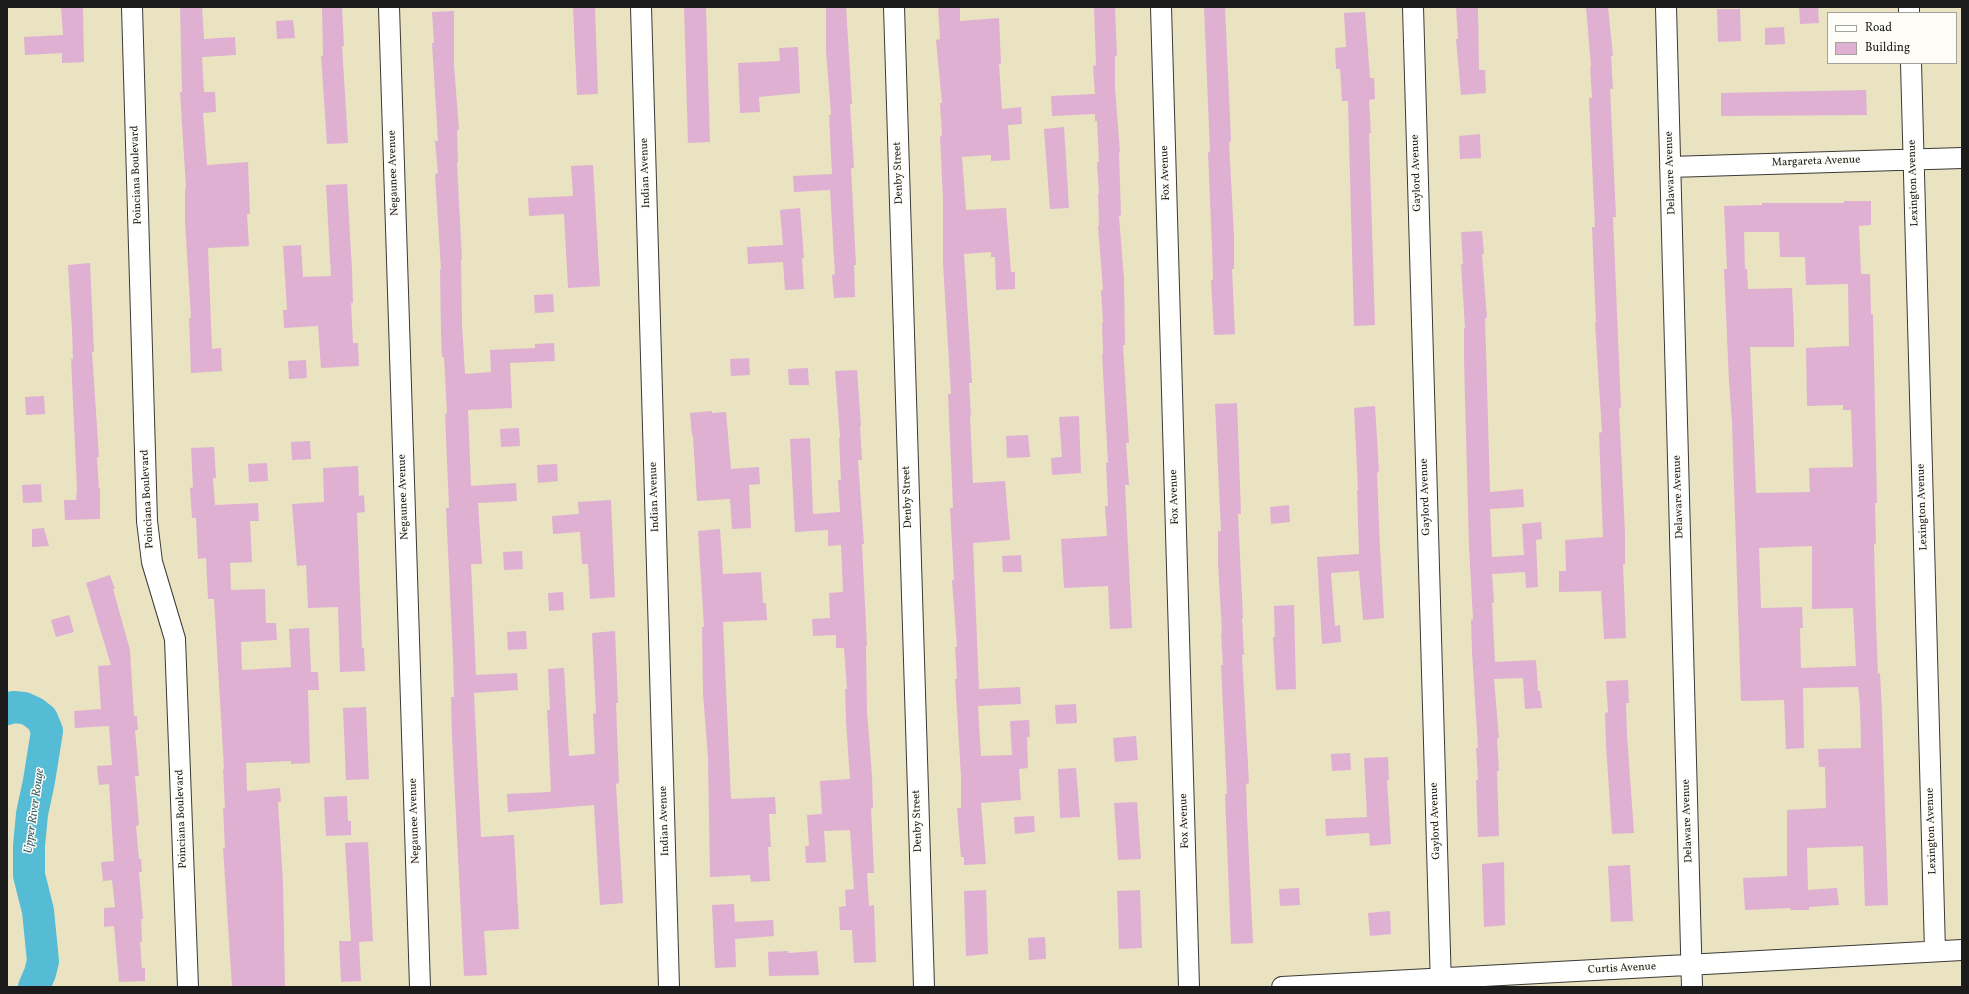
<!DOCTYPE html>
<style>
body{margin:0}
#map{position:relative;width:1969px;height:994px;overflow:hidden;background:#e9e3c2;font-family:Vollkorn,serif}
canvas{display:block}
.frame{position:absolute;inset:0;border:8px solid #1c1c1c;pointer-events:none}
.legend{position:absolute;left:1827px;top:12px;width:130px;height:52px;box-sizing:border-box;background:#fdfcf7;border:1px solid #a3a29f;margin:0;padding:5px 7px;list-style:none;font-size:12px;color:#1c1c1c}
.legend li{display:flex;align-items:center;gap:8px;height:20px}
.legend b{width:20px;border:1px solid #a3a29f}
</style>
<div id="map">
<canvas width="1969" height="994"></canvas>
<div class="frame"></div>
<ul class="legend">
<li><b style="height:5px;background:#fff"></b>Road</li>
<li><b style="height:11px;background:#dfb0d2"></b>Building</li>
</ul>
</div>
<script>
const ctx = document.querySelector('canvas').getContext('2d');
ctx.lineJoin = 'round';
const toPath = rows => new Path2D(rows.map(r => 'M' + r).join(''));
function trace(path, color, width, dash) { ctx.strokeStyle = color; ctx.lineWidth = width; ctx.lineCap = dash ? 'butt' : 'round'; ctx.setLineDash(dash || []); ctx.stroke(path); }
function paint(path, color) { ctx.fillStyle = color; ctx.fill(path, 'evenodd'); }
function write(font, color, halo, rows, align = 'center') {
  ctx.font = font + ' Vollkorn,serif'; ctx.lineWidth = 3; ctx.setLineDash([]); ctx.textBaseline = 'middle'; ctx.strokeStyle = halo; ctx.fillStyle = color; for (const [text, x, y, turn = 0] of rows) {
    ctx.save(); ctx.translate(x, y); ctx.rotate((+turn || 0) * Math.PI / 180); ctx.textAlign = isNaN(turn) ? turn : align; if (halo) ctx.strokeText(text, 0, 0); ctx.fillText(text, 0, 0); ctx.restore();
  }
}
trace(toPath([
 [7,709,13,707,24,708,33,712,42,719,47,731,39,781,32,814,29,846,29,875,38,911,43,961,40,973,34,987]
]), '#56bbd4', 32);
paint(toPath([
 [83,7,84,62,62,63,62,53,25,55,24,37,63,35,61,8],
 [180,7,202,7,204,39,235,37,236,55,202,57,204,92,215,92,216,112,203,113,207,165,248,162,250,214,247,214,249,246,208,248,212,349,221,348,222,371,191,373,189,318,191,318,185,222,185,189,186,188,180,92,182,92],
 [322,7,342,7,344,46,342,46,348,143,327,144,321,56,323,56],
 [595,7,598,94,577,95,573,8],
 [684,7,706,7,710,142,688,143],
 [826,7,846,7,852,104,850,104,854,168,851,168,856,265,854,265,855,297,834,298,832,275,835,274,830,190,794,192,793,176,832,174,829,115,831,115,826,50],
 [938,7,960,7,960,21,999,18,1001,64,999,64,1002,109,1021,107,1022,124,1008,125,1010,160,991,161,991,155,962,157,966,210,1006,208,1011,272,1015,272,1015,289,996,290,995,257,991,257,991,252,964,254,972,383,969,383,971,416,970,416,973,483,1005,481,1010,540,973,543,979,689,1020,687,1021,704,978,706,981,756,1012,755,1010,721,1029,720,1030,737,1027,737,1028,768,1019,769,1021,800,981,803,986,864,964,865,964,857,961,857,957,808,961,808,961,776,955,679,957,679,955,647,957,647,952,580,954,580,950,508,953,508,948,394,951,394,943,264,943,200,940,136,942,136,940,103,942,103,936,40,940,39],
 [1094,7,1115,7,1117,56,1115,56,1115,88,1120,152,1119,152,1121,215,1119,216,1124,279,1125,345,1123,345,1129,443,1126,443,1129,485,1125,485,1132,628,1110,629,1108,586,1064,588,1061,539,1107,536,1105,506,1108,506,1106,463,1108,463,1102,354,1103,354,1102,323,1103,322,1101,290,1103,290,1098,226,1099,226,1098,194,1099,193,1097,162,1099,162,1097,121,1095,121,1095,114,1052,116,1051,96,1095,94,1093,66,1096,65],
 [1204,7,1225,7,1231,141,1229,142,1234,237,1234,269,1232,269,1235,334,1214,335,1211,280,1213,280,1212,247,1208,152,1210,152],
 [1456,7,1478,7,1479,70,1485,70,1486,93,1461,95,1456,39,1458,39],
 [1586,7,1608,7,1613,56,1611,56,1613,89,1610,89,1616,217,1613,217,1621,408,1619,408,1625,533,1625,564,1623,564,1626,638,1604,639,1601,591,1559,592,1559,571,1566,571,1565,540,1603,537,1599,433,1602,432,1595,323,1596,323,1592,227,1595,227,1589,98,1592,98,1590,67,1591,67],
 [1799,7,1818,7,1819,23,1800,24],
 [1717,9,1740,9,1741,41,1718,42],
 [454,11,454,65,459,130,457,130,458,163,457,163,462,260,461,260,462,324,465,374,491,372,490,350,535,348,535,344,554,343,555,361,510,363,512,408,468,410,471,486,516,483,517,501,478,503,482,564,471,564,476,675,517,673,518,690,474,693,481,837,514,835,519,929,484,931,487,975,464,976,452,737,451,697,454,697,453,657,446,508,449,508,445,414,447,413,444,357,442,357,441,334,440,269,441,269,435,174,438,173,435,141,438,141,432,43,434,43,432,12],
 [1365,12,1370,78,1374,78,1375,99,1369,100,1371,133,1369,133,1375,325,1354,326,1348,101,1342,101,1340,69,1336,69,1335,48,1346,47,1344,13],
 [293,20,295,38,277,39,276,21],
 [1784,27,1785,44,1765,45,1765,28],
 [798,47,800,93,759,97,760,112,740,113,738,63,780,61,779,48],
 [1866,90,1867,115,1721,116,1721,93],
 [1064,127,1069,208,1050,209,1044,129],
 [1480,134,1481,158,1460,159,1459,136],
 [593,165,600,286,568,288,564,214,529,216,528,198,573,196,571,166],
 [347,184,352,270,353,303,351,303,353,343,358,343,359,366,321,368,318,326,284,328,283,310,287,310,283,246,301,245,303,277,331,276,326,185],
 [1844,201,1871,201,1871,225,1859,226,1861,274,1870,274,1871,314,1873,314,1877,503,1875,503,1876,544,1874,544,1876,623,1878,674,1880,673,1882,712,1888,905,1865,906,1863,846,1807,848,1808,890,1837,888,1839,905,1809,907,1809,910,1791,910,1790,908,1745,910,1743,878,1787,876,1787,810,1826,808,1825,767,1819,767,1818,749,1861,748,1860,705,1858,687,1803,688,1804,748,1786,749,1784,700,1741,701,1732,423,1729,381,1724,269,1727,269,1724,206,1762,205,1762,203,1844,203],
 [1744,232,1779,232,1780,257,1805,257,1806,285,1848,284,1849,346,1806,348,1807,406,1843,405,1843,410,1851,410,1853,467,1809,468,1810,492,1756,493,1750,347,1794,347,1794,331,1792,288,1748,289,1747,269,1745,269],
 [1812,546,1812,609,1853,608,1856,666,1801,668,1800,628,1803,628,1802,607,1761,608,1759,548],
 [800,208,804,258,802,258,804,289,785,290,783,262,748,264,747,247,783,245,780,210],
 [1482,231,1484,254,1482,254,1487,318,1485,318,1486,350,1490,492,1523,489,1524,507,1490,509,1492,557,1524,555,1522,524,1541,522,1542,539,1536,540,1538,587,1526,588,1525,572,1492,574,1494,603,1492,603,1495,662,1536,660,1538,691,1540,691,1542,708,1525,709,1523,678,1494,679,1499,738,1497,738,1499,771,1497,771,1499,836,1478,837,1476,780,1478,780,1476,748,1478,748,1472,652,1471,620,1473,619,1469,547,1464,360,1464,328,1465,328,1461,264,1463,264,1461,232],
 [90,263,94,352,92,352,99,457,97,457,99,489,100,488,100,519,65,520,64,500,76,500,77,489,71,359,73,359,72,330,68,265],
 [553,294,554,312,535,313,534,295],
 [749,358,750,375,731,376,730,359],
 [306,360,307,378,289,379,288,361],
 [808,368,809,385,789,385,788,369],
 [857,370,861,426,860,426,862,460,858,460,864,544,862,544,867,646,866,646,867,711,872,776,873,808,871,808,874,873,867,873,869,906,874,905,876,962,854,963,852,930,840,930,839,907,846,906,845,890,854,889,850,830,824,831,826,862,806,863,805,846,809,846,807,815,822,814,820,781,850,779,846,721,845,689,847,689,844,648,836,648,836,635,813,636,812,619,830,618,829,593,842,592,843,591,841,545,828,546,828,530,795,532,790,439,810,438,813,514,840,512,838,480,841,480,839,438,840,437,835,371],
 [44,396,45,414,26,415,25,397],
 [1237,403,1241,514,1238,514,1243,618,1242,618,1244,655,1242,655,1249,783,1246,784,1247,816,1253,943,1231,944,1225,794,1227,794,1221,665,1223,665,1221,633,1222,633,1218,563,1218,531,1221,531,1215,404],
 [1375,406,1379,472,1377,473,1380,548,1384,618,1363,620,1359,571,1331,573,1335,626,1340,625,1341,642,1322,644,1317,557,1359,554,1357,490,1358,490,1354,408],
 [712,411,712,413,726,412,731,469,759,467,760,484,749,485,751,528,732,529,730,499,697,501,693,436,692,436,690,413],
 [1079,416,1081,473,1052,475,1051,458,1062,457,1059,417],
 [519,428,520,446,501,447,500,429],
 [1028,435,1030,457,1007,458,1006,436],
 [310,441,311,459,292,460,291,442],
 [214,447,216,478,213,478,215,505,258,503,259,521,250,521,252,562,230,563,231,590,265,589,266,623,276,623,277,640,241,642,242,670,291,667,289,629,309,628,311,672,318,672,319,690,308,690,310,763,291,764,291,761,246,763,247,791,280,788,281,802,278,802,283,882,285,987,232,987,223,848,225,848,223,808,225,808,223,769,224,769,214,599,208,599,206,558,198,559,196,518,192,518,190,488,193,487,191,448],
 [267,463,268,481,249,482,248,464],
 [557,464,558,481,538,483,537,465],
 [358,466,359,496,364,495,365,512,357,513,362,648,364,648,365,671,340,672,338,607,308,608,306,565,297,566,292,504,324,502,323,468],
 [41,484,42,502,23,503,22,485],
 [611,500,615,597,590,599,588,564,582,564,580,532,553,534,552,516,579,514,578,502],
 [1289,505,1290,522,1271,524,1270,507],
 [44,528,49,546,32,547,32,529],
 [720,529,723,574,761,572,763,603,766,603,767,620,723,622,731,799,775,797,776,814,769,814,771,847,768,847,770,881,751,882,750,875,710,877,708,758,703,693,702,627,704,627,698,531],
 [522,551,523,569,504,570,503,552],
 [1021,555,1022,572,1003,572,1002,556],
 [110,575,115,589,113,589,130,650,134,716,137,716,138,730,135,730,139,776,135,776,139,825,136,826,139,859,141,859,142,872,139,872,143,919,141,919,142,942,140,942,142,968,145,968,145,981,119,982,114,926,104,927,104,908,115,907,112,880,103,881,101,862,114,861,109,784,99,785,97,766,112,765,109,726,75,728,74,711,101,709,98,666,111,665,86,583],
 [563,592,564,610,549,611,548,593],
 [1294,605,1296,689,1276,690,1273,637,1275,637,1274,606],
 [69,615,74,632,56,637,51,620],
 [526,631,527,649,508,650,507,632],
 [615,631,618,703,616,703,619,783,616,784,623,903,600,905,594,805,508,812,507,794,550,792,551,790,547,710,550,710,548,669,564,668,569,756,595,754,593,714,596,713,592,633],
 [1628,680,1629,703,1626,703,1627,735,1634,833,1612,834,1606,745,1605,713,1608,712,1606,681],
 [1076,704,1077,723,1056,724,1055,705],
 [366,707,369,779,346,780,343,708],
 [1136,736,1138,760,1115,762,1113,738],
 [1350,753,1351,770,1332,771,1331,754],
 [1388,757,1389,780,1387,780,1391,844,1370,846,1369,833,1326,836,1325,819,1367,817,1364,758],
 [1076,768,1080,817,1060,818,1058,769],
 [347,796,348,821,351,821,351,835,326,836,324,797],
 [1137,802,1141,859,1118,860,1114,803],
 [1034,816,1035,832,1015,834,1014,817],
 [368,842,373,941,359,942,361,981,341,982,339,941,351,941,345,843],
 [1504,862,1505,925,1484,927,1482,864],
 [1630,865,1633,921,1611,922,1608,866],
 [1299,888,1300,905,1280,906,1279,889],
 [986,890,988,954,966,956,964,891],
 [1140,890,1142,948,1119,949,1117,891],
 [734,904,735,922,773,920,774,936,735,939,736,967,715,968,712,905],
 [1390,911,1391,934,1370,936,1368,913],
 [1045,937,1046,959,1029,960,1028,938],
 [788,951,789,953,817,951,819,975,769,976,768,952]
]), '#dfb0d2');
const minor = toPath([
 [132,7,147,521,152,562,175,639,188,987],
 [389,7,420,987],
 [641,7,669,987],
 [894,7,924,987],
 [1161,7,1189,987],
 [1413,7,1441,987],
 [1666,7,1692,987],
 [1909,7,1909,13],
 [1911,63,1935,951],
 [1670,167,1962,158],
 [1282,987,1962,950]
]);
trace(minor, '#3b3a35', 22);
trace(minor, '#fff', 20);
write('11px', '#1c1c1c', '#fdfcf7', [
 ["Margareta Avenue",1816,162,-2],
 ["Negaunee Avenue",394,173,-92],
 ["Indian Avenue",646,173,-92],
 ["Denby Street",899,173,-92],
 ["Fox Avenue",1166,173,-92],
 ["Gaylord Avenue",1417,173,-92],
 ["Delaware Avenue",1671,173,-92],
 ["Poinciana Boulevard",137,175,-92],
 ["Lexington Avenue",1914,183,-92],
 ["Negaunee Avenue",404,497,-92],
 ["Indian Avenue",655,497,-92],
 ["Denby Street",908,497,-92],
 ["Fox Avenue",1175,497,-92],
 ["Gaylord Avenue",1426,497,-92],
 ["Delaware Avenue",1679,497,-92],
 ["Poinciana Boulevard",148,499,-93],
 ["Lexington Avenue",1923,507,-92],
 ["Poinciana Boulevard",182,819,-92],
 ["Negaunee Avenue",415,821,-92],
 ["Indian Avenue",665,821,-92],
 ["Denby Street",918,821,-92],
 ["Fox Avenue",1185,821,-92],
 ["Gaylord Avenue",1436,821,-92],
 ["Delaware Avenue",1688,821,-92],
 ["Lexington Avenue",1932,831,-92],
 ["Curtis Avenue",1622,969,-3]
]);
write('italic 12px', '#335c66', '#fdfcf7', [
 ["Upper River Rouge",35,811,-82]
]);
</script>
